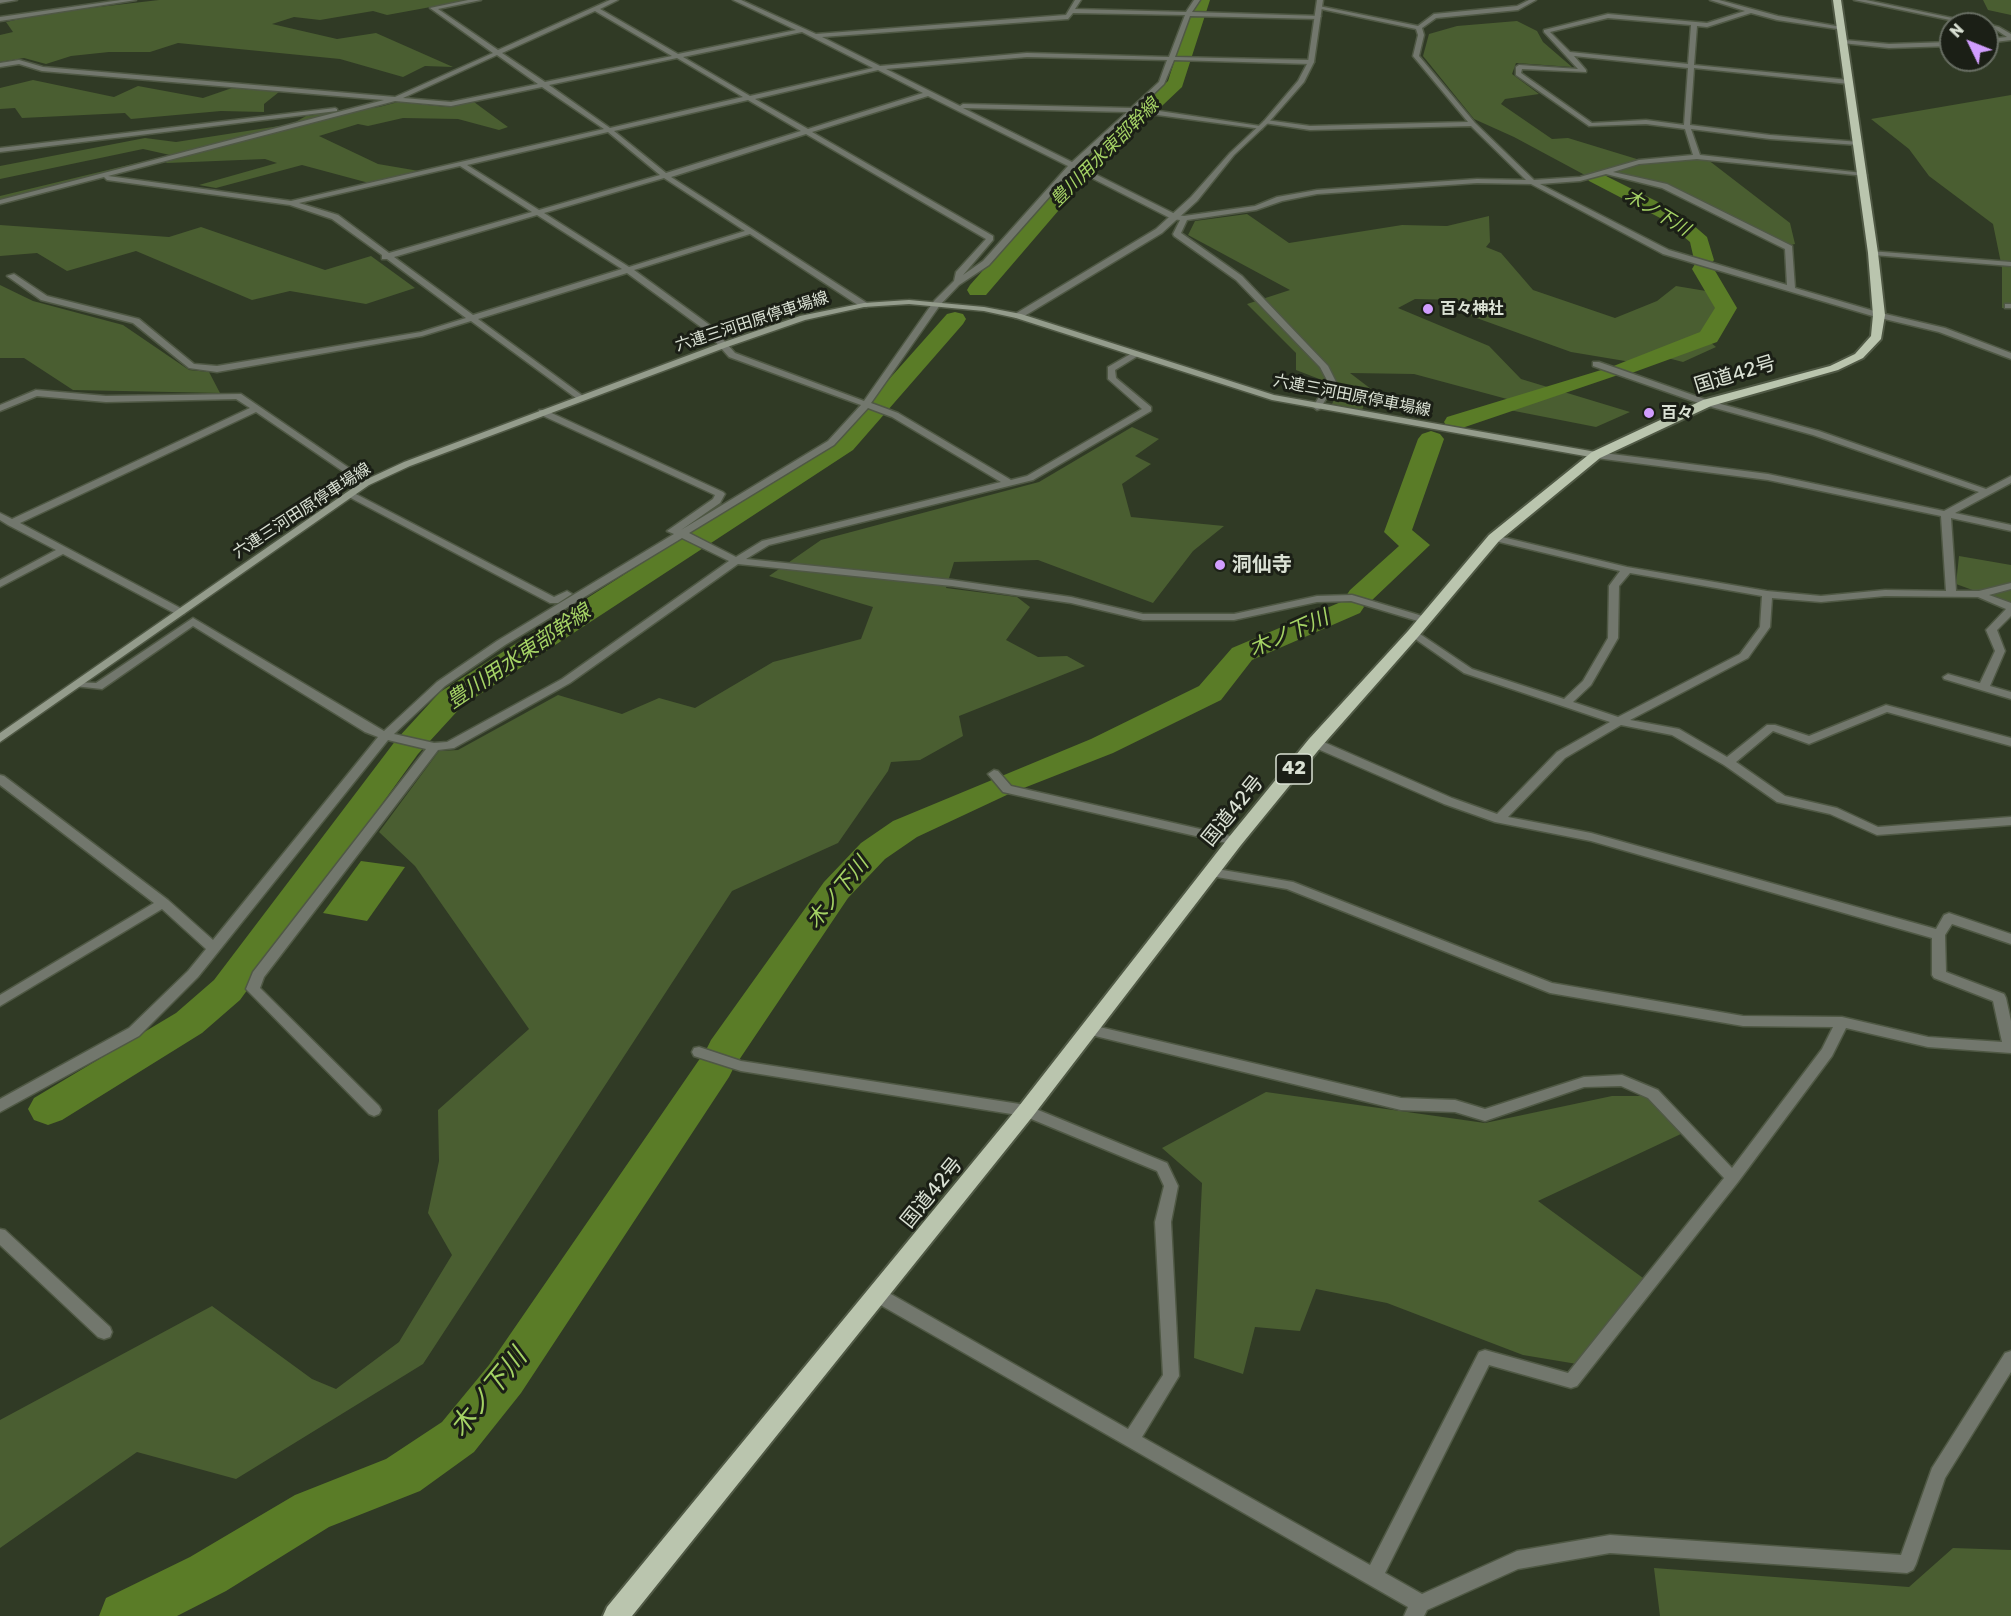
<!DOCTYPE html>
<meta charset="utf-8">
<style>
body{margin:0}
#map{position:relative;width:2011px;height:1616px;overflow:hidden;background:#303a25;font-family:Rubik,sans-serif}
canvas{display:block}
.north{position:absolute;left:1939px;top:12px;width:60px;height:60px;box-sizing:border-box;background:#1b1f16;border:2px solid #676d62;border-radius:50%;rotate:313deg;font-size:16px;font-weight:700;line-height:24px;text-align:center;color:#dae1d4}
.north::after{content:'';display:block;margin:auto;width:21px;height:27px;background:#d19dfe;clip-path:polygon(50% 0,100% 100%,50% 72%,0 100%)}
</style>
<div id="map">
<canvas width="2011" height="1616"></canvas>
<div class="north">N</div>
</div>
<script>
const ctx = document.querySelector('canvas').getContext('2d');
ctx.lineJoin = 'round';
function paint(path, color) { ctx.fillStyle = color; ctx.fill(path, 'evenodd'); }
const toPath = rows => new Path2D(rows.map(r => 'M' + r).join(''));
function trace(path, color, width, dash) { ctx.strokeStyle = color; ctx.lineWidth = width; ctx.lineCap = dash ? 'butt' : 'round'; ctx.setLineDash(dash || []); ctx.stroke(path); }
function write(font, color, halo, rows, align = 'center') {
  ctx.font = font + ' Rubik,"Noto Sans JP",sans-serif'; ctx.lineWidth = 6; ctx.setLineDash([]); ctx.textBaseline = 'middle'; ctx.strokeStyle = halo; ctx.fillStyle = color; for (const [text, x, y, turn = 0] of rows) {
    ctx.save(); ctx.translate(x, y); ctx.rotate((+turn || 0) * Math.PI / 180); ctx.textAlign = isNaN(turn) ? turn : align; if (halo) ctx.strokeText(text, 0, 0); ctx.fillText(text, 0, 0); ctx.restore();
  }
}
paint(toPath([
 [159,0,469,0,387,15,373,11,320,20,294,17,272,24,337,39,376,33,453,67,425,66,403,77,340,59,178,43,150,52,109,52,71,56,46,64,24,58,0,62,0,35,13,32,6,22,47,13],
 [1983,0,2011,0,2011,15,1988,10],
 [1517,21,1537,31,1543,42,1572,67,1516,63,1512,74,1539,94,1505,99,1501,104,1552,139,1568,138,1640,160,1703,156,1790,223,1795,244,1783,247,1659,187,1610,175,1596,181,1514,137,1474,119,1423,56,1429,34,1457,26],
 [33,80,114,97,138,86,203,98,232,88,279,92,264,104,264,112,221,111,131,119,125,113,22,118,15,108,0,109,0,88],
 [2011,95,2011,309,2002,308,2002,268,1993,224,1929,176,1909,149,1871,119],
 [398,102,448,107,474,102,508,127,499,130,458,119,403,118,368,126,358,124,319,136,378,164,419,171,369,183,302,165,216,188,199,185,277,163,265,159,167,163,161,160,0,201,0,196,170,155,143,149,0,179,0,166,145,138,176,142,292,124,306,116,379,107],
 [1247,214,1289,243,1402,225,1447,226,1489,216,1490,242,1486,247,1501,253,1533,290,1615,318,1657,301,1676,286,1706,291,1718,312,1700,334,1716,347,1683,362,1652,354,1631,362,1571,352,1471,316,1474,304,1459,300,1415,299,1398,308,1489,346,1521,379,1630,412,1596,427,1494,407,1507,399,1414,374,1350,373,1371,389,1362,410,1332,404,1340,387,1296,370,1296,353,1247,304,1290,290,1188,235,1195,221],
 [0,225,169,237,201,227,325,270,371,256,415,288,366,304,290,291,252,300,136,251,67,271,37,253,0,256],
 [0,285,33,301,123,325,189,370,209,372,220,393,73,390,24,358,0,358],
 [1132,427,1159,439,1135,456,1151,464,1122,484,1131,517,1224,526,1193,551,1153,603,1038,560,954,562,946,588,1017,597,1030,607,1006,640,1038,657,1067,656,1085,666,959,716,963,736,920,760,891,762,888,771,838,843,732,891,423,1364,236,1479,137,1452,0,1548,0,1420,212,1306,312,1379,336,1389,399,1342,452,1255,428,1213,439,1161,438,1110,529,1029,415,866,379,832,439,751,458,750,558,695,622,714,659,698,695,708,773,662,861,639,873,607,769,576,821,540,1039,482],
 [1959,556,2011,565,2011,604,1956,584],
 [1266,1092,1485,1123,1612,1096,1645,1096,1683,1133,1538,1201,1643,1278,1577,1364,1523,1355,1387,1303,1316,1289,1300,1331,1255,1327,1243,1374,1194,1358,1202,1183,1162,1148],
 [1953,1548,2011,1550,2011,1616,1660,1616,1654,1568,1909,1587]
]), '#4a5e31');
paint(toPath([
 [361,861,405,867,367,921,323,913]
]), '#5a7c27');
paint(toPath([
 [1194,0,1210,0,1182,87,1089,175,986,295,970,295,967,290,970,285,1075,167,1168,81,1194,0],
 [1596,171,1678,212,1707,237,1714,260,1711,264,1737,308,1720,337,1717,342,1629,374,1618,375,1465,427,1456,429,1447,427,1444,422,1447,417,1611,367,1700,332,1715,308,1692,269,1695,264,1690,242,1664,220,1589,181,1586,177,1589,173,1596,171],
 [955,312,963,314,966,319,963,324,853,450,462,706,418,754,240,1000,202,1033,62,1120,48,1125,34,1120,28,1109,34,1098,176,1013,214,980,396,740,440,692,835,440,947,314,955,312],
 [1431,431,1440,434,1444,439,1412,530,1430,545,1370,602,1362,604,1364,607,1360,613,1252,660,1221,700,1113,753,1011,793,917,837,885,859,848,898,739,1060,732,1062,734,1067,729,1077,521,1393,474,1452,420,1491,329,1527,226,1591,177,1616,99,1616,106,1598,190,1557,295,1495,386,1459,442,1422,489,1365,701,1057,708,1054,706,1050,711,1040,824,882,861,843,893,821,1091,739,1199,686,1232,648,1348,599,1346,596,1350,590,1399,546,1384,532,1418,439,1422,434,1431,431]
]), '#5a7c27');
const minor = toPath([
 [0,0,17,0,0,3,0,0],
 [121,0,136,0,0,21,0,17,121,0],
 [468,0,481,0,438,9,498,50,610,0,618,0,600,9,678,54,796,30,733,0,741,0,816,34,1066,15,1075,0,1081,0,1075,9,1186,12,1194,0,1200,0,1192,12,1321,16,1319,19,1190,16,1175,57,1311,60,1314,62,1311,64,1174,60,1164,84,1139,108,1260,126,1262,127,1262,129,1135,112,1077,165,1177,215,1184,216,1255,206,1277,197,1317,190,1477,179,1526,180,1471,126,1310,130,1264,123,1263,122,1266,120,1310,126,1468,122,1413,56,1418,35,1416,29,1321,9,1319,6,1418,26,1434,14,1517,6,1529,0,1536,0,1518,10,1436,18,1422,28,1424,35,1419,56,1475,123,1534,180,1580,177,1639,160,1693,155,1685,129,1646,124,1589,126,1516,75,1516,67,1519,65,1578,69,1544,32,1544,30,1608,14,1707,23,1745,11,1710,0,1719,0,1778,16,1842,27,1844,30,1777,20,1751,13,1707,27,1697,26,1694,65,1849,80,1852,82,1849,84,1694,68,1690,125,1770,135,1860,142,1860,144,1858,145,1770,139,1691,129,1700,155,1863,173,1867,175,1865,176,1697,159,1639,164,1613,172,1667,184,1792,246,1795,288,1881,313,1945,328,2011,353,2011,359,1939,332,1876,317,1663,254,1531,184,1477,183,1317,194,1282,201,1256,210,1187,220,1181,233,1242,276,1328,366,1336,382,1320,409,1317,410,1313,407,1328,382,1320,367,1236,280,1174,236,1173,234,1180,220,1172,219,1074,169,989,265,959,285,940,305,871,403,898,413,1011,480,1027,476,1142,409,1108,379,1108,367,1134,352,1141,354,1115,370,1116,378,1151,407,1151,411,1033,480,769,545,746,559,952,580,1071,597,1143,614,1234,614,1317,596,1352,595,1429,618,1430,620,1429,622,1421,622,1351,601,1317,602,1234,620,1143,620,1071,603,952,586,738,564,570,683,454,748,438,750,264,977,260,988,379,1106,381,1110,379,1114,374,1116,369,1114,246,989,253,972,426,749,388,740,198,977,139,1036,0,1112,0,1099,129,1028,188,971,206,949,162,909,0,1006,0,995,154,903,0,785,0,775,4,776,168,900,213,940,378,737,365,732,193,626,102,689,74,686,72,684,74,682,96,683,193,618,384,731,437,682,497,641,674,534,667,531,713,499,715,495,539,414,539,410,545,410,723,492,725,494,720,503,681,530,828,441,861,405,729,357,705,330,627,273,478,319,583,396,584,398,580,401,471,321,422,336,217,372,189,368,133,323,41,300,7,276,14,274,47,296,139,319,194,364,217,366,421,332,466,318,387,259,382,259,382,255,332,219,290,205,107,180,104,177,0,204,0,200,384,100,42,71,19,64,0,67,0,63,19,60,43,67,395,97,493,53,430,8,468,0],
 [595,11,672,56,545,82,502,53,595,11],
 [1073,13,1185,15,1169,57,1027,53,880,66,822,37,1068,19,1073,13],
 [1608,18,1691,25,1688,64,1570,52,1550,32,1608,18],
 [802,32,873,68,750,96,683,57,802,32],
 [497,55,538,84,451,102,403,98,497,55],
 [1574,56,1688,68,1684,125,1646,120,1592,123,1521,73,1522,69,1586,72,1586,70,1574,56],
 [1027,57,1167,60,1159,82,1131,108,963,104,960,106,886,69,1027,57],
 [677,58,743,97,610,128,549,85,677,58],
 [878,70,923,93,808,129,755,99,878,70],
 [542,87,604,129,291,201,108,176,395,101,451,106,542,87],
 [928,96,1068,166,983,261,963,275,993,240,993,236,812,132,928,96],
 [748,100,801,131,666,173,614,131,748,100],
 [963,108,1127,112,1072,162,963,108],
 [608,132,660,175,539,210,467,165,608,132],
 [806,134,986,239,956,272,954,281,934,301,864,401,735,353,711,326,634,270,750,234,861,307,867,307,867,303,671,177,806,134],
 [460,166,532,212,389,253,338,215,299,203,460,166],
 [1606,174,1662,188,1785,249,1787,285,1669,250,1540,184,1580,181,1606,174],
 [664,178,745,231,629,267,544,213,664,178],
 [537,215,622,269,473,315,394,257,537,215],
 [868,408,892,417,1001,482,762,541,736,557,689,533,834,445,868,408],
 [682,538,729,561,562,679,447,742,434,743,394,734,445,686,505,645,682,538],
 [1854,0,1866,0,1981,24,1969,24,1854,0],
 [1987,24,1999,27,2011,34,2011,40,1987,43,1987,39,2007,37,1995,29,1987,28,1987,24],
 [1844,40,1889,44,1951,42,1951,46,1889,48,1842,43,1844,40],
 [335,108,337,109,337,111,0,152,0,148,335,108],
 [1870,251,2011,262,2011,266,1873,255,1869,253,1870,251],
 [2005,304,2011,304,2011,308,2005,308,2005,304],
 [1593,362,1599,362,1710,401,1819,431,1986,489,2011,476,2011,483,1955,513,2011,525,2011,531,1951,518,1956,591,1979,591,2011,583,2011,589,1989,595,2011,603,2011,616,1997,630,2005,651,1990,686,2011,692,2011,699,1944,679,1943,677,1948,674,1980,683,1995,651,1986,630,2006,609,1978,597,1885,596,1821,602,1772,598,1770,627,1748,658,1630,720,1679,729,1727,757,1767,725,1775,725,1809,736,1886,705,2011,738,2011,746,1887,712,1809,744,1773,731,1736,762,1785,796,1837,808,1878,827,2011,817,2011,825,1877,835,1830,814,1777,802,1724,765,1672,735,1621,725,1565,758,1508,817,1591,833,1936,929,1944,915,1949,913,2011,934,2011,944,1952,924,1945,935,1946,972,2004,994,2006,998,2011,1021,2011,1053,1928,1047,1846,1028,1832,1056,1738,1182,1577,1386,1571,1388,1489,1365,1385,1573,1422,1594,1517,1551,1610,1535,1901,1555,1932,1468,2005,1353,2011,1351,2011,1372,1945,1478,1916,1564,1913,1570,1907,1573,1610,1553,1518,1569,1427,1610,1424,1616,1404,1616,1408,1607,870,1299,868,1294,870,1289,876,1287,882,1289,1128,1429,1163,1375,1155,1222,1164,1186,1157,1171,1024,1116,741,1071,694,1056,692,1052,694,1048,699,1047,741,1061,1026,1105,1167,1163,1178,1186,1171,1222,1179,1376,1142,1437,1370,1565,1479,1352,1485,1350,1568,1373,1724,1178,1648,1098,1621,1086,1584,1087,1485,1121,1455,1112,1401,1110,1091,1035,1086,1034,1084,1030,1086,1026,1091,1025,1401,1098,1455,1100,1485,1109,1584,1077,1622,1075,1658,1090,1732,1168,1822,1049,1833,1027,1743,1026,1550,993,1287,889,1211,876,1207,875,1205,872,1207,869,1211,868,1293,882,1552,983,1743,1016,1842,1017,1928,1037,2002,1042,1993,1001,1934,978,1932,975,1932,938,1591,841,1495,822,1444,804,1311,746,1309,743,1311,740,1319,740,1452,798,1497,814,1557,752,1610,722,1464,673,1408,634,1413,631,1417,632,1472,669,1564,699,1583,681,1608,638,1609,586,1620,571,1491,540,1491,536,1494,535,1627,567,1767,591,1821,596,1885,590,1946,591,1941,516,1768,480,1596,458,1591,455,1596,452,1768,474,1944,511,1979,492,1813,435,1704,405,1593,366,1593,362],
 [1630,573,1762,596,1760,627,1740,654,1618,717,1573,702,1591,685,1618,638,1619,586,1630,573],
 [36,390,106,396,241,394,371,483,369,485,363,485,256,412,20,523,184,610,185,612,184,614,176,614,63,554,0,587,0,580,56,550,8,525,0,520,0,513,12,519,250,408,236,399,106,402,37,396,0,411,0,405,36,390],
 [350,491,554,597,567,591,572,594,558,603,550,603,347,496,345,494,350,491],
 [994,770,998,771,1011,786,1235,837,1241,841,1235,845,1003,792,988,774,994,770],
 [0,1229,5,1230,110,1327,112,1332,110,1337,104,1339,98,1337,0,1245,0,1229]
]);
const tertiary = toPath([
 [1317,0,1323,0,1314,62,1304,82,1268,123,1234,155,1197,201,1162,233,1021,318,1015,318,1015,314,1156,229,1191,197,1230,153,1264,121,1298,81,1308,62,1317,0]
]);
const secondary = toPath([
 [909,300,984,307,1021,314,1274,395,1596,452,1601,455,1596,458,1272,400,1016,318,984,311,909,304,864,307,805,320,727,347,410,466,369,485,0,742,0,733,363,481,404,462,721,343,800,316,864,303,909,300]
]);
const trunk = toPath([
 [1833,0,1841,0,1878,253,1885,315,1881,339,1863,358,1838,370,1711,406,1600,458,1499,541,1418,637,1321,747,1241,845,1033,1116,632,1616,603,1616,607,1607,1019,1106,1229,837,1309,739,1408,631,1489,535,1592,452,1703,400,1830,366,1855,354,1871,336,1873,315,1868,253,1833,0]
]);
trace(minor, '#4f5844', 3);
trace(tertiary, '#4f5844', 3);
trace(secondary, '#4f5844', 3);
trace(trunk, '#4f5844', 4);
paint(minor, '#72776d');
paint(tertiary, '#72776d');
paint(secondary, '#949c8c');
paint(trunk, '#bac5ae');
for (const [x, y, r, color] of [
 [1428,309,6,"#d19dfe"],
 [1649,413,6,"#d19dfe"],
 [1220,565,6,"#d19dfe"]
]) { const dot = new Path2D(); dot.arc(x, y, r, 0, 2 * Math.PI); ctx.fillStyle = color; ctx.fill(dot); trace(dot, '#1b1f16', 2); }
write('bold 16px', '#dae1d4', '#1b1f16', [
 ["百々神社",1440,309],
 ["百々",1661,413]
], 'left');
write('16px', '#dae1d4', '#1b1f16', [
 ["六連三河田原停車場線",752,322,-18],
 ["六連三河田原停車場線",1352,396,11],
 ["六連三河田原停車場線",302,511,-33]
]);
write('italic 18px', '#a5d365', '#1b1f16', [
 ["豊川用水東部幹線",1105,153,-45],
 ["木ノ下川",1657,213,31]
]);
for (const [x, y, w] of [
 [1294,769,36]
]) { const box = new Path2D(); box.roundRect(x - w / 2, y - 15, w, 30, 4.5); ctx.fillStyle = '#1b1f16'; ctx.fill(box); trace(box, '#dae1d4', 1.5); }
write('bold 18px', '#dae1d4', null, [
 ["42",1294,769]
]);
write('20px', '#dae1d4', '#1b1f16', [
 ["国道42号",1735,375,-17],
 ["国道42号",1233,811,-51],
 ["国道42号",932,1193,-51]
]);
write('bold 20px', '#dae1d4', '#1b1f16', [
 ["洞仙寺",1232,565]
], 'left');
write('italic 21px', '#a5d365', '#1b1f16', [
 ["木ノ下川",1289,634,-24],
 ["豊川用水東部幹線",519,657,-34],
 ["木ノ下川",838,893,-51]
]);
write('italic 26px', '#a5d365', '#1b1f16', [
 ["木ノ下川",489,1393,-51]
]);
</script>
